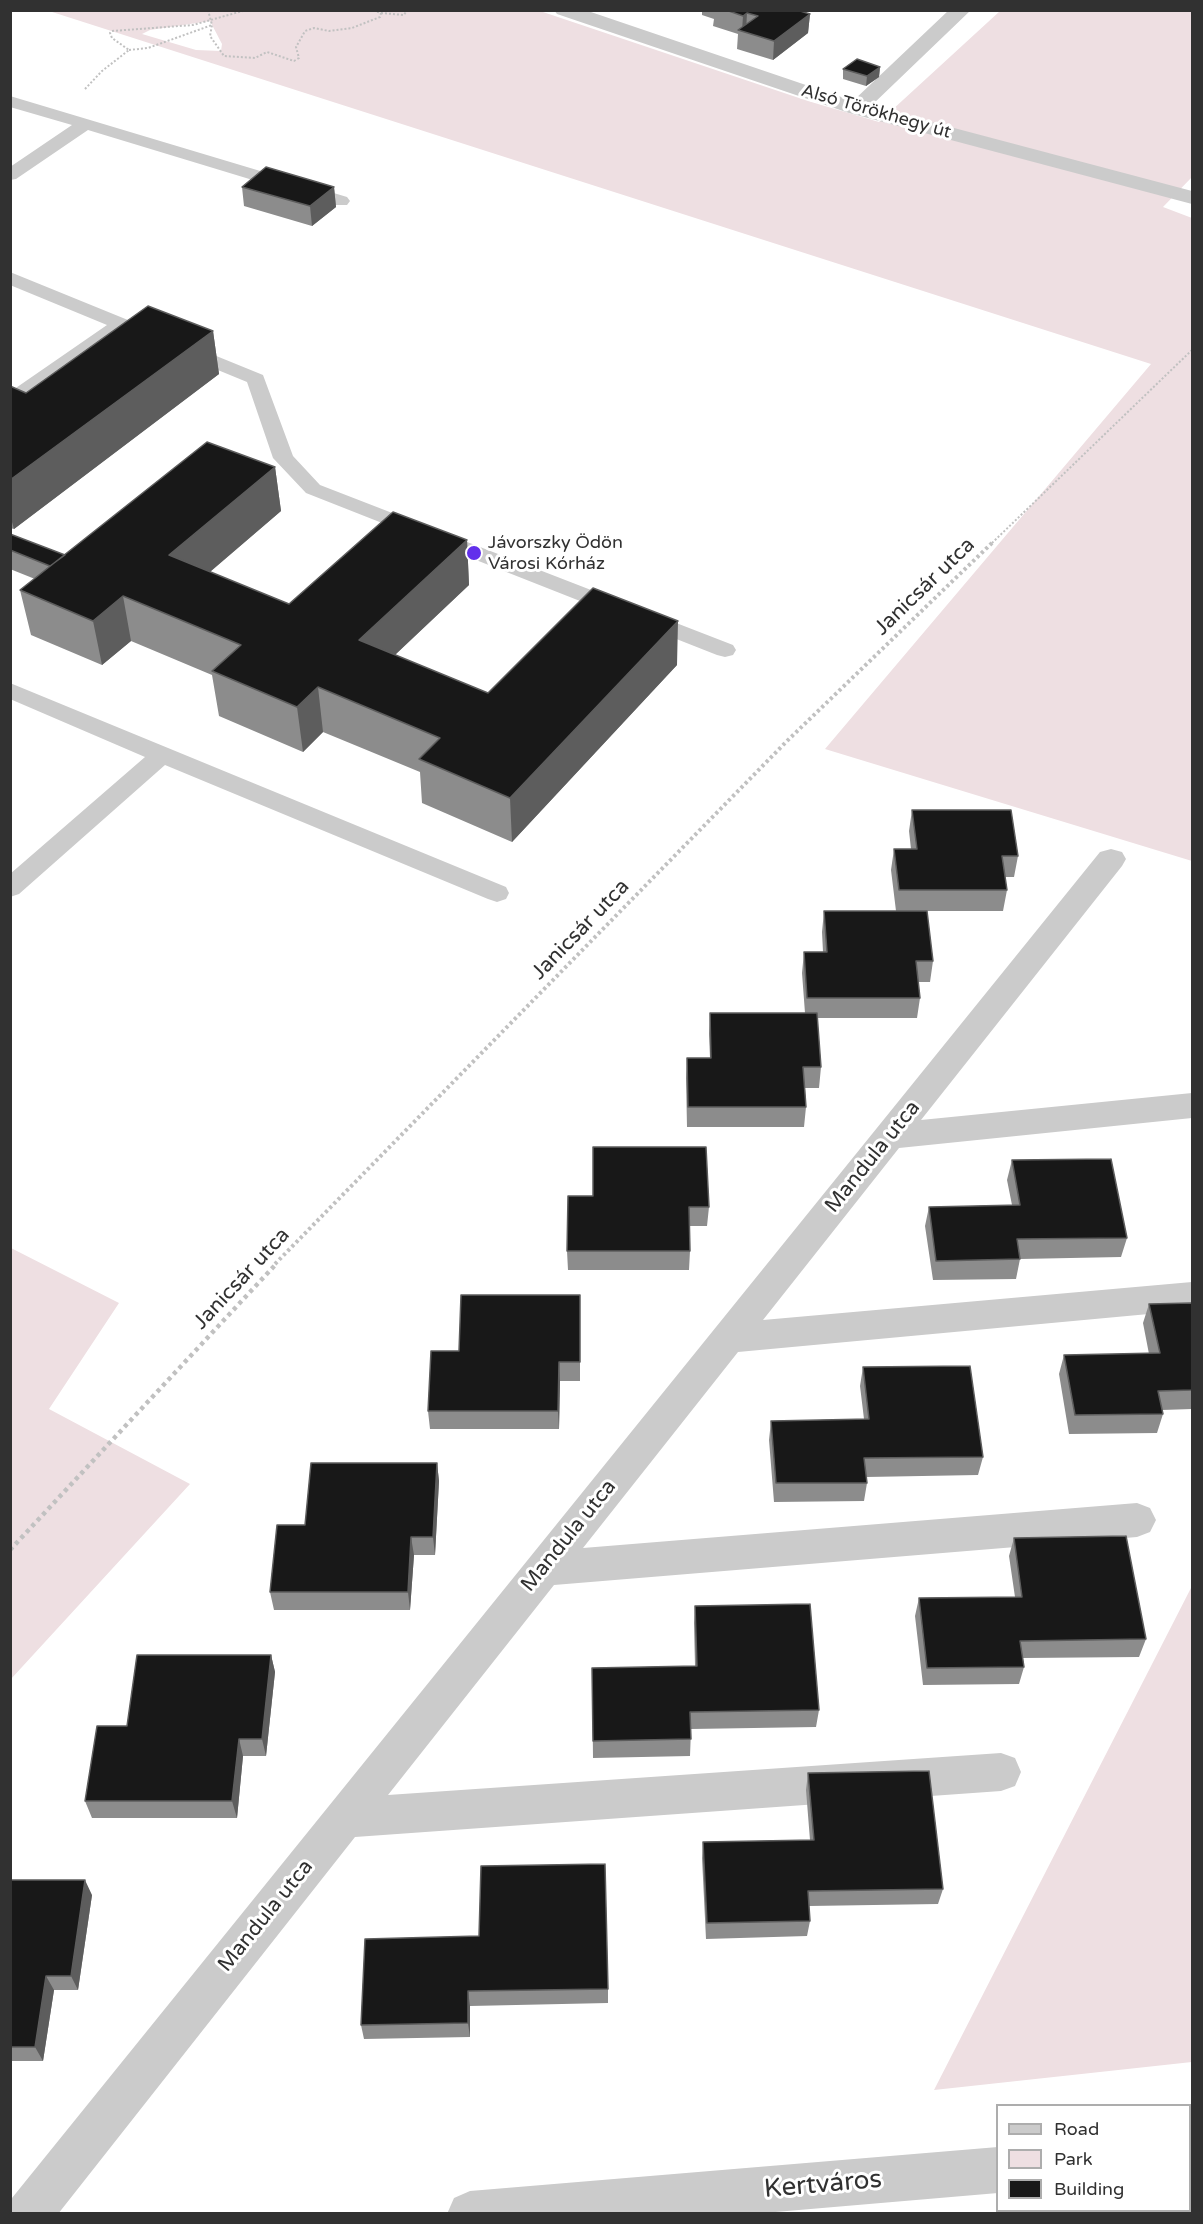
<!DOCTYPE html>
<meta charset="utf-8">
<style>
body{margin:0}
#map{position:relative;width:1203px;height:2224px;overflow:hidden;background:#fff;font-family:"Varela Round",sans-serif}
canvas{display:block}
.frame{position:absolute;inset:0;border:12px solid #313131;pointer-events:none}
.legend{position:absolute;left:996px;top:2104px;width:195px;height:108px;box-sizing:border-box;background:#fff;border:2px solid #adadad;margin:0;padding:8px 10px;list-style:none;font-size:18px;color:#313131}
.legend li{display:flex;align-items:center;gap:12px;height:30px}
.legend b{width:30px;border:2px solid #adadad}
</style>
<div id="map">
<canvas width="1203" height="2224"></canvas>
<div class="frame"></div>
<ul class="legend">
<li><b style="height:8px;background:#cbcbcb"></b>Road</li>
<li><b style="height:16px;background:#eedfe2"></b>Park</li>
<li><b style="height:16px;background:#181818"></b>Building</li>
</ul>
</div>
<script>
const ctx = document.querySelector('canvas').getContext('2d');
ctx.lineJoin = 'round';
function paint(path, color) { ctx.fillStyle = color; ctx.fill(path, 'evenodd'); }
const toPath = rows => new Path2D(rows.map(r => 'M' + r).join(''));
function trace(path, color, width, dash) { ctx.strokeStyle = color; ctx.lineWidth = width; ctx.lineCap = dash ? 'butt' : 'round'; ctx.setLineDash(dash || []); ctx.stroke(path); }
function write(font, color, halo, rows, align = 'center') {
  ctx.font = font + ' "Varela Round",sans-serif'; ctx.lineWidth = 6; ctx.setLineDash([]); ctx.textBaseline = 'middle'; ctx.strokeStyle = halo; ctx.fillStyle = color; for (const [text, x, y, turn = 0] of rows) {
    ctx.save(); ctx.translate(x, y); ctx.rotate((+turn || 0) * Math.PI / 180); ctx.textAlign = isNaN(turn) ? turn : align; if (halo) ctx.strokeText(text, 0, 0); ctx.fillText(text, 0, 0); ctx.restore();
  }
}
paint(toPath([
 [49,11,540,11,808,101,879,122,1000,11,1192,11,1192,177,1163,207,1192,218,1192,861,825,749,1151,364],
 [210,21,222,44,221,51,196,50,142,34,150,30],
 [11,1248,119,1303,49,1409,190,1484,11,1679],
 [1192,1586,1192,2062,934,2090]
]), '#eedfe2');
trace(toPath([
 [208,10,212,25,210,36,224,56,255,58,267,52,294,61,299,58,296,47,305,31,314,28,329,31,352,28,380,17,381,13,372,10],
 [381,13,404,15,407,10],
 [129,50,148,48,212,25],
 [85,89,102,71,129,50,112,38,110,33,112,31,193,25,246,10],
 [992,543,1192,350]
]), '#c1c1c1', 2, [2, 2]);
trace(toPath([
 [275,1264,787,741,994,541]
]), '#c1c1c1', 4, [3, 3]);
trace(toPath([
 [10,1550,277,1263]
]), '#c1c1c1', 4.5, [4, 4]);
paint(toPath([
 [10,96,347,197,350,201,347,205,335,205,88,130,16,179,10,180,10,167,72,125,10,107,10,96],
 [10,272,263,375,293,456,320,485,733,645,736,650,733,655,725,657,717,655,306,493,273,458,247,382,123,331,17,406,10,408,10,392,107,325,10,285,10,272],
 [10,683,506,887,509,893,506,899,497,902,488,899,165,765,19,894,10,897,10,874,145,757,10,699,10,683]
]), '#cbcbcb');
paint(toPath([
 [554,10,585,10,853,101,949,10,971,10,871,106,1192,191,1192,204,849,113,557,14,554,10],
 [1111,849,1122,852,1126,859,1122,866,921,1120,1192,1093,1192,1118,899,1148,763,1320,1192,1282,1192,1310,738,1352,583,1548,1137,1503,1150,1508,1156,1520,1150,1532,1137,1537,554,1585,388,1795,1001,1753,1015,1758,1021,1772,1015,1786,1001,1791,355,1837,58,2214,10,2214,12,2198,1100,852,1111,849],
 [1192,2130,1192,2176,1190,2177,1190,2131,1192,2130],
 [998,2147,998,2193,752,2214,447,2214,454,2198,470,2191,998,2147]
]), '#cbcbcb');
paint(toPath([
 [702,10,803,10,803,12,810,14,808,33,773,60,737,49,738,34,713,26,714,19,702,15],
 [880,67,879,77,866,86,843,79,843,69],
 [242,187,334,187,336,207,312,226,244,206],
 [213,331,219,374,14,529,10,528,10,386,26,393],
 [275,467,281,511,210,572,289,604,467,540,469,585,395,655,488,693,677,665,512,842,422,803,420,772,323,732,303,752,219,716,212,675,131,641,102,665,31,635,20,590,35,579,10,569,10,534,65,555],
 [912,810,1018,856,1014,877,1005,877,1007,890,1003,911,896,911,891,870,894,849,911,849,909,831],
 [824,911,933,961,930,982,918,982,920,998,917,1018,817,1018,821,1067,819,1088,805,1088,806,1107,804,1127,687,1127,686,1078,687,1058,710,1058,709,1034,710,1013,805,1013,802,973,804,952,823,952,822,932],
 [1012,1160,1127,1238,1121,1257,1020,1259,1016,1279,933,1280,925,1226,929,1207,1012,1205,1007,1180],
 [593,1196,709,1207,707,1226,690,1226,690,1251,689,1270,568,1270,567,1251],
 [580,1295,580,1381,560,1381,559,1429,430,1429,428,1411,459,1351],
 [1192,1303,1192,1409,1162,1410,1163,1414,1157,1433,1069,1434,1059,1374,1064,1355,1149,1354,1143,1323,1149,1304],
 [863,1367,983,1457,978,1475,866,1477,867,1483,864,1501,774,1502,769,1440,771,1421,864,1419,860,1386],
 [437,1463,439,1481,435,1555,414,1555,410,1610,274,1610,270,1592,305,1525],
 [1014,1538,1146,1639,1139,1657,1023,1658,1024,1667,1019,1684,923,1685,915,1616,919,1598,1015,1597,1009,1556],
 [695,1606,819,1710,816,1727,691,1729,690,1756,593,1758,592,1668,695,1666,694,1623],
 [271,1655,275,1672,266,1756,243,1756,237,1818,92,1818,85,1801,127,1726],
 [808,1773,943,1889,938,1904,809,1906,810,1921,807,1936,706,1939,702,1858,703,1842,810,1840,806,1790],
 [10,1880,92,1895,78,1990,54,1990,43,2061,10,2061],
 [365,1939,608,1989,608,2003,470,2006,470,2037,364,2039,361,2025]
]), '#8c8c8c');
paint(toPath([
 [747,13,746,32,742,31,743,16],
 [810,14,808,33,773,60,774,41],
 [880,67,879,77,866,86,867,76],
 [334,187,336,207,312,226,310,206],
 [213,331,219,374,14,529,10,515,10,480],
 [275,467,281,511,177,600,169,555],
 [467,540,469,585,363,685,359,640],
 [123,596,131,641,102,665,93,621],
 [678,621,677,665,512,842,510,798],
 [318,687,323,732,303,752,297,707],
 [559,1362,560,1381,559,1429,558,1411],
 [437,1463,439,1481,435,1555,433,1537],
 [411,1537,414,1555,410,1610,408,1592],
 [271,1655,275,1672,266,1756,262,1739],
 [239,1739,243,1756,237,1818,232,1801],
 [85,1880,92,1895,78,1990,71,1976],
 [46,1976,54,1990,43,2061,35,2047],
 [468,1991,470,2006,470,2037,468,2023]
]), '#5d5d5d');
const building = toPath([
 [726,10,797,10,810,14,774,41,738,30,758,16,747,13,743,16,726,10],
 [857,59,880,67,867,76,843,69,857,59],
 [266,167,334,187,310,206,242,187,266,167],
 [148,306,213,331,10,480,10,386,26,393,148,306],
 [207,442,275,467,169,555,289,604,393,512,467,540,359,640,488,693,593,588,678,621,510,798,419,759,440,738,318,687,297,707,212,671,241,645,123,596,93,621,20,590,207,442],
 [10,534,65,555,50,566,10,550,10,534],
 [912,810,1011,810,1018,856,1002,856,1007,890,899,890,894,849,917,849,912,810],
 [824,911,927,911,933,961,916,961,920,998,807,998,804,952,827,952,824,911],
 [710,1013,817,1013,821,1067,803,1067,806,1107,688,1107,687,1058,711,1058,710,1013],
 [593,1147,706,1147,709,1207,689,1207,690,1251,567,1251,568,1196,593,1196,593,1147],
 [1111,1159,1127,1238,1017,1239,1020,1259,936,1261,929,1207,1020,1205,1012,1160,1111,1159],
 [461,1295,580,1295,580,1362,559,1362,558,1411,428,1411,431,1351,459,1351,461,1295],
 [1192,1303,1192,1390,1158,1391,1163,1414,1075,1415,1064,1355,1160,1353,1149,1304,1192,1303],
 [970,1366,983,1457,864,1458,867,1483,776,1483,771,1421,869,1419,863,1367,970,1366],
 [311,1463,437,1463,433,1537,411,1537,408,1592,270,1592,277,1525,305,1525,311,1463],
 [1126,1536,1146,1639,1020,1641,1024,1667,927,1668,919,1598,1022,1597,1014,1538,1126,1536],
 [810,1604,819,1710,690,1712,691,1739,593,1741,592,1668,697,1666,695,1606,810,1604],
 [137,1655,271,1655,262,1739,239,1739,232,1801,85,1801,97,1726,127,1726,137,1655],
 [929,1771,943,1889,808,1891,810,1921,707,1923,703,1842,814,1840,808,1773,929,1771],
 [605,1864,608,1989,468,1991,468,2023,361,2025,365,1939,479,1936,481,1866,605,1864],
 [10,1880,85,1880,71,1976,46,1976,35,2047,10,2047,10,1880]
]);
paint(building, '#181818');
trace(building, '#5d5d5d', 1.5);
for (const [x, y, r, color] of [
 [474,553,8,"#6230eb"]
]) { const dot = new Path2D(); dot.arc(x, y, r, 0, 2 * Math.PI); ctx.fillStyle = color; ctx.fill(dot); trace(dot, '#fff', 2); }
write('18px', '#313131', '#fff', [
 ["Alsó Törökhegy út",876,112,16]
]);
write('18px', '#313131', '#fff', [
 ["Jávorszky Ödön",488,543],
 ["Városi Kórház",488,564]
], 'left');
write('21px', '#313131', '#fff', [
 ["Janicsár utca",925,587,-44],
 ["Janicsár utca",581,930,-46],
 ["Mandula utca",873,1157,-51],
 ["Janicsár utca",242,1279,-47],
 ["Mandula utca",569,1536,-51],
 ["Mandula utca",266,1916,-51]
]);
write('26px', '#313131', '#fff', [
 ["Kertváros",823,2185,-5]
]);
</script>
